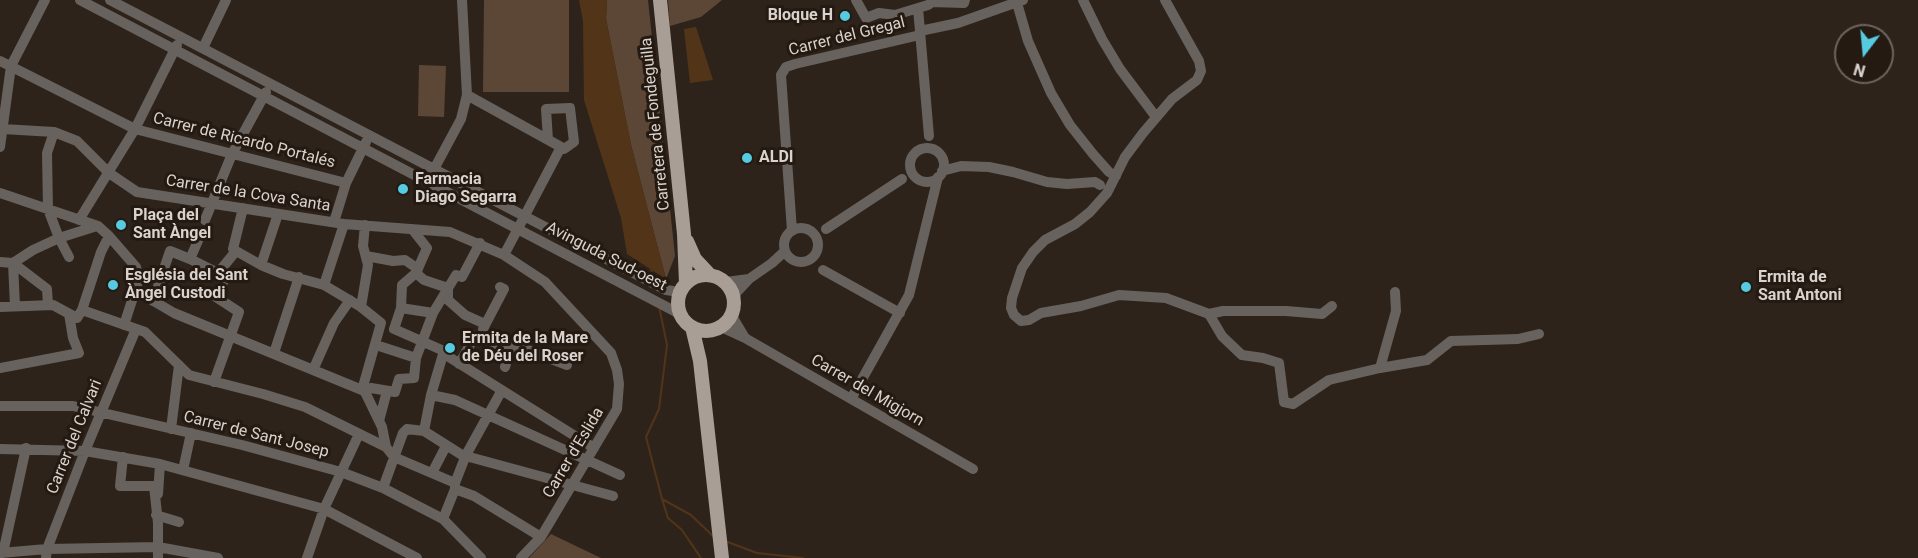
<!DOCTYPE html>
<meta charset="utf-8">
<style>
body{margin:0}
#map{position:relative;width:1918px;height:558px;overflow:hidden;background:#2e231b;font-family:Roboto,sans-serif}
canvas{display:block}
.north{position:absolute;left:1834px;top:24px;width:60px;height:60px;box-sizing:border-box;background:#241a12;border:2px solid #6d645d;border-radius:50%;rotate:196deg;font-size:16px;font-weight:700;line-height:24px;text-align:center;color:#dad3cd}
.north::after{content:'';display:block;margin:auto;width:21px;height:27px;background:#55cae0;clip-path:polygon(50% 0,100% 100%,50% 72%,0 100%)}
</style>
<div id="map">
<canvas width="1918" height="558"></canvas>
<div class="north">N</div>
</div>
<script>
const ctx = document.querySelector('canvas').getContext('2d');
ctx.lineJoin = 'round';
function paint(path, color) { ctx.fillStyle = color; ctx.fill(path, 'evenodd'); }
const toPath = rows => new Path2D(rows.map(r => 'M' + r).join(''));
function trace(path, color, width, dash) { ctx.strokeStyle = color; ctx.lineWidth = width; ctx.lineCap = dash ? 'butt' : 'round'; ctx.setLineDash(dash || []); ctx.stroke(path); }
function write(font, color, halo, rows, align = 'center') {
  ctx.font = font + ' Roboto,sans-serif'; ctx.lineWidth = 6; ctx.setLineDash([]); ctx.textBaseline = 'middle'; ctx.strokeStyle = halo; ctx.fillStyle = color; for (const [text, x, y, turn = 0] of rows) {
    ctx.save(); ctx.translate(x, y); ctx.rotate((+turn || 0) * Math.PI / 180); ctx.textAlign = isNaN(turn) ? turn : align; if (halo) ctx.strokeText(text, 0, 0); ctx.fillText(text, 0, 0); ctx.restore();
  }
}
paint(toPath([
 [484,0,569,0,569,92,483,92],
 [607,0,648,0,675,256,666,279,631,145,606,19],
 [668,0,722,0,701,17,670,26],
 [419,65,446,66,444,117,418,116],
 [551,534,601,558,529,558]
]), '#5c4736');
paint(toPath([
 [579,0,607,0,606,19,632,149,666,279,627,254,621,218,584,100,583,21],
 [696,27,713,80,690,83,684,29]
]), '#523519');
trace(toPath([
 [651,268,653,280],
 [659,306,667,345,659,409,646,437,662,499,691,515,714,537],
 [662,499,668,518,682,530,701,558],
 [725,541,757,553,803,558]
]), '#523519', 2);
trace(toPath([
 [80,0,680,314],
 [110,0,666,290,680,292],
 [856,0,866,18,879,13,895,15,928,5,932,2,964,3,965,0],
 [1083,0,1102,39,1120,69,1156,117],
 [1165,0,1199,61,1201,71,1197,80,1172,99,1143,133,1125,157,1107,193,1090,212,1075,224,1045,240,1033,252,1022,268,1012,298,1011,308,1014,315,1021,321,1029,320,1041,313,1081,306,1119,295,1166,298,1209,314,1222,336,1242,355,1263,358,1279,363,1284,402,1293,404,1329,380,1380,368,1427,360,1451,341,1518,339,1539,334],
 [1017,3,1028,41,1051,93,1070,125,1093,154,1109,172,1116,176],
 [918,8,929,136],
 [920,31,958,23,1023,0],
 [203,48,226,0],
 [0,61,135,129,346,183],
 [467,95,561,147],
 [3,129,54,132,77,141,109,173,137,192,344,224,450,232,504,255,545,282,611,353,617,370,619,384,617,409,541,537,521,558],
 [54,132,47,153,48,209,59,238,69,257],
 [548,140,546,109,570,108,574,142,564,149,561,147],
 [0,147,11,66,45,0],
 '910 165a17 17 0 1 1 34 0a17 17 0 1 1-34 0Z',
 [942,171,961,166,989,167,1013,172,1047,182,1067,184,1095,182,1100,185],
 [432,173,461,119,467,95,462,0],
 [0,193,98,226,109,236,136,267,139,279,124,325],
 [79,220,135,129,177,45],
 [205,220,232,154,266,92],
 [334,222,346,183,366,142],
 '784 245a17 17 0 1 1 34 0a17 17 0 1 1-34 0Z',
 [412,229,427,248,416,273,402,285,401,308,394,329,444,351,449,357,594,448],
 [826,229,902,179],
 [792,231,781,75,786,67,795,64,920,35],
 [200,236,190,259,218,273,236,251,261,265,283,274,324,285,361,307,381,323,362,390],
 [233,249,243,208],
 [504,255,561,147],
 [366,256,393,261,405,260,418,269],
 [0,262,13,263],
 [13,263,33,250,59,238,97,226],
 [13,263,47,289,48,305],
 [13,263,15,306],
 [261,265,278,214],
 [823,270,900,313],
 [416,273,424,280,448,288,448,300,465,315,485,324],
 [726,282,749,279],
 [324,285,344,224],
 [134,295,145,296,174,313,362,390,365,392,382,427,386,447],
 [734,295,749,279,772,263,785,251],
 [153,301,170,251,190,259],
 [0,307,53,305,77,318,82,310,145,332,189,375,263,394,305,407,386,447,394,457,455,483],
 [361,307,368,265,363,246,365,225],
 [401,308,433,313],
 [82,310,101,252,109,236],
 [1209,314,1223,311,1286,311,1322,314,1332,306],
 [732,316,745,338],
 [721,327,745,338,973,469],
 [483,329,504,289,500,287],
 [376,345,416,358],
 [274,353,299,277],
 [459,364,475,336,510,350],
 [505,367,512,344,567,365],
 [0,368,79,353,73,338,69,314],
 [1380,368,1396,311,1395,292],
 [313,370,334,323,350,300],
 [214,382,239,312,216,297,225,278,218,273],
 [365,392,371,388,395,392,399,379,414,378,416,358,433,313,456,275,462,277,480,243],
 [431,395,455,400,620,475],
 [851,399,909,295,938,177],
 [0,406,73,406,242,445,341,472,383,488,443,519,481,558],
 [379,421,387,391],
 [171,429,179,365],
 [424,431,431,395,444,351],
 [403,433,407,429,424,431,462,455,613,496],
 [0,449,85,451,160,464,324,509,417,558],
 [123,457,120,486,154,486,158,523,158,558],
 [183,470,191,433],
 [432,473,446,446],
 [383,488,403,433],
 [455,489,474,496,541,537],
 [158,494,160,464],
 [156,515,179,522],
 [443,519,455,489,455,483,466,455,502,390],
 [0,553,47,549,158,547,218,558],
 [3,553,26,448],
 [46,558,47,549,85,451,136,329],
 [307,558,324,509,359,434]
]), '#67625d', 10);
trace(toPath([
 [660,0,684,234,686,283],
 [687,241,695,259,709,274],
 '678 303a28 28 0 1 1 56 0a28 28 0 1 1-56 0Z',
 [692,327,700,361,722,558]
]), '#a99e95', 14);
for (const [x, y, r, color] of [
 [845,16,6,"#55cae0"],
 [747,158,6,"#55cae0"],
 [403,189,6,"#55cae0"],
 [121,225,6,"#55cae0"],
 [113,285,6,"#55cae0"],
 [1746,287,6,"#55cae0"],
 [450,348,6,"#55cae0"]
]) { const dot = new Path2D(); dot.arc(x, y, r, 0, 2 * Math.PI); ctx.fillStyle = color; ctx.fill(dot); trace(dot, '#241a12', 2); }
write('bold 16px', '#dad3cd', '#241a12', [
 ["Bloque H",833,16,"right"],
 ["ALDI",759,158],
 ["Farmacia",415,180],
 ["Diago Segarra",415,198],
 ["Plaça del",133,216],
 ["Sant Àngel",133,234],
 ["Església del Sant",125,276],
 ["Àngel Custodi",125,294],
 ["Ermita de",1758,278],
 ["Sant Antoni",1758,296],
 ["Ermita de la Mare",462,339],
 ["de Déu del Roser",462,357]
], 'left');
write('16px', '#dad3cd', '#241a12', [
 ["Carrer del Gregal",847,37,-14],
 ["Carretera de Fondeguilla",656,124,-96],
 ["Carrer de Ricardo Portalés",244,141,14],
 ["Carrer de la Cova Santa",248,194,9],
 ["Avinguda Sud-oest",606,257,27],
 ["Carrer del Migjorn",867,391,30],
 ["Carrer de Sant Josep",256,435,14],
 ["Carrer del Calvari",75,437,-68],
 ["Carrer d'Eslida",574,453,-59]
]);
</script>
